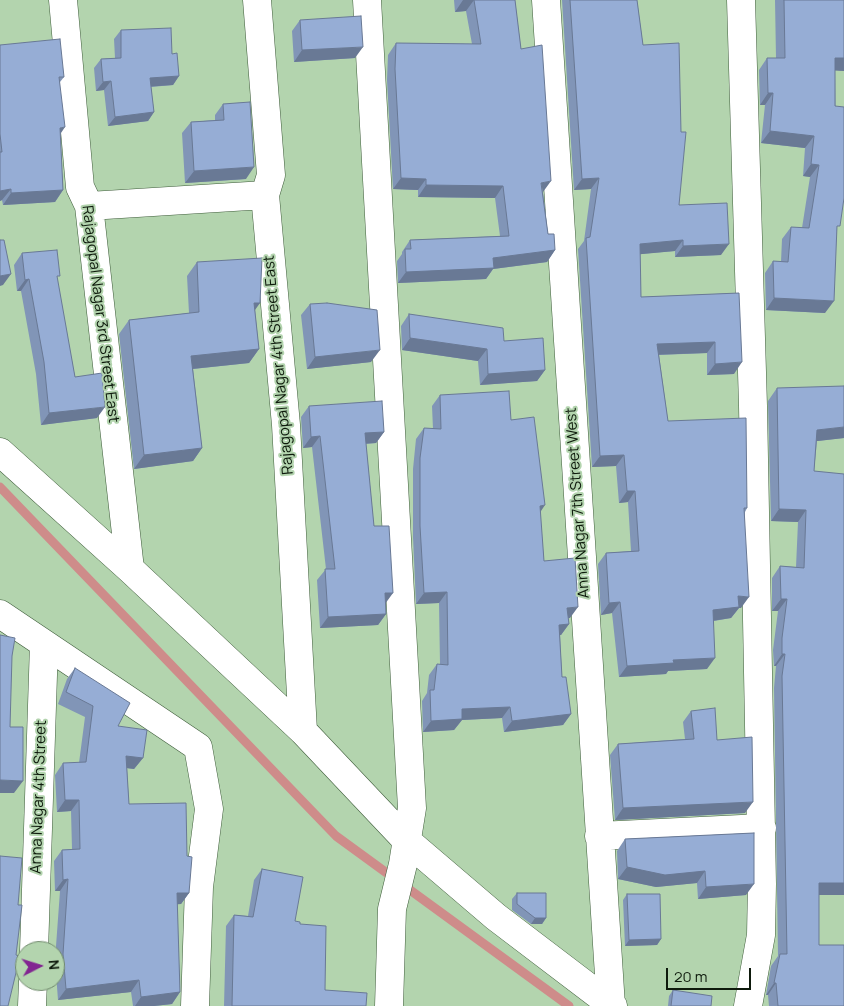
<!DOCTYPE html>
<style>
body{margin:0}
#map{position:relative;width:844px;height:1006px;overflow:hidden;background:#b3d4ae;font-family:Manrope,sans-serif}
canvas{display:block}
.north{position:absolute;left:15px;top:941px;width:50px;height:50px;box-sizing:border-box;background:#b3d4ae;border:1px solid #718a6d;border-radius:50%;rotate:85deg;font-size:14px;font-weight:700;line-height:20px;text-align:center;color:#0e1a0c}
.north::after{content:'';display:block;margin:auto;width:18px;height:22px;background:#822591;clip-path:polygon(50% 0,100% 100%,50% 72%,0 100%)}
.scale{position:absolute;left:666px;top:968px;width:85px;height:22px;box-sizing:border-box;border:2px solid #0e1a0c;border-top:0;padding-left:6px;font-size:15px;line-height:18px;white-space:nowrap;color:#0e1a0c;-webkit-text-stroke:4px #b3d4ae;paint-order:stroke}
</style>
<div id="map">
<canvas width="844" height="1006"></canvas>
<div class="north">N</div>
<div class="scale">20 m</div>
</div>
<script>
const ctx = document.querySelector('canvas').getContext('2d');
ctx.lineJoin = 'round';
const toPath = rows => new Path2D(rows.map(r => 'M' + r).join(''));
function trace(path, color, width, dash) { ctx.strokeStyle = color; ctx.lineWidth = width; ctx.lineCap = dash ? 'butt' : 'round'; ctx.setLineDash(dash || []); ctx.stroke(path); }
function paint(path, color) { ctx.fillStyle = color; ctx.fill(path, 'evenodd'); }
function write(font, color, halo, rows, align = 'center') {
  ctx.font = font + ' Manrope,sans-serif'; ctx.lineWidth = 4; ctx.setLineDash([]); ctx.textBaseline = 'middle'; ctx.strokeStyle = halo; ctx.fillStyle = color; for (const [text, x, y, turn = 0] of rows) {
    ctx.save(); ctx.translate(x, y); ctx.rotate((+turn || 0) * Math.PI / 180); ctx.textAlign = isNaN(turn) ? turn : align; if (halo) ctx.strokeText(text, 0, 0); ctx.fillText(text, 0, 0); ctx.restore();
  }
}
trace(toPath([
 [0,487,336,836,569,1006]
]), '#ce8c8a', 9);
const minor = toPath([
 [63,0,80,187,89,206,130,569],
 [257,0,271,175,265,195,286,425,303,731],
 [367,0,412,808,403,864,392,909,389,1006],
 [546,0,611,1006],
 [741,0,753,406,762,884,761,935,748,1006],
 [89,206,265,195],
 [0,452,130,569,303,731,407,841,496,917,613,1006],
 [0,614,198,747,209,809,199,887,195,1006],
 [599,836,762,828],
 [34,951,44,644],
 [32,1006,33,981]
]);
trace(minor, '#3f5d3b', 29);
trace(minor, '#fff', 28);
paint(toPath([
 [454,0,515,0,521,49,543,192,548,234,555,250,547,262,493,269,486,279,398,283,397,261,402,254,402,252,410,240,500,236,495,198,418,197,418,190,393,189,387,80,388,55,396,43,472,44,466,11,455,12],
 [562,0,637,0,643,45,679,205,721,255,675,257,675,251,640,254,641,297,739,293,734,374,707,375,707,353,659,355,668,421,747,508,745,512,741,608,739,608,731,618,714,621,707,669,668,671,666,674,619,677,612,613,601,615,598,564,606,553,631,551,628,502,619,503,616,466,592,467,578,249,584,241,591,189,574,190],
 [775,0,844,0,844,71,835,70,837,231,825,313,766,310,765,273,773,261,781,262,782,239,791,227,802,228,810,177,803,176,805,148,761,143,765,105,760,105,759,70,767,58,776,58],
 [300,20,355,58,294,62,292,31],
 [121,30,172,54,179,76,173,85,151,87,154,112,148,121,108,126,104,90,96,91,94,68,101,59,115,58,114,39],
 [0,45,64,77,60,82,60,135,63,190,55,202,3,205,2,200,0,201],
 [223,104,246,179,185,183,182,133,191,122,215,120,215,115],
 [22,253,57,280,75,377,97,418,41,425,36,374,21,291,17,291,14,265],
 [197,262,255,310,259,349,249,363,193,369,202,448,193,461,134,469,119,334,129,320,189,313,187,276],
 [310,304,371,362,307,369,301,315],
 [409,314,504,341,545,370,537,381,480,385,478,361,402,350,401,326],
 [777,388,844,438,817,441,814,471,844,895,819,895,819,945,844,1006,769,1006,768,995,766,995,771,966,778,956,774,688,776,666,774,666,773,650,778,611,772,611,772,578,780,566,796,567,798,522,771,521,768,401],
 [440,395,511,420,540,512,544,561,570,618,568,618,569,624,561,635,560,635,562,677,571,714,563,725,504,732,502,718,462,720,454,730,423,732,422,701,427,693,429,675,437,664,440,664,439,603,416,604,413,537,413,469,416,439,424,428,433,429,432,406],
 [309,406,384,432,376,443,366,444,374,526,385,604,386,614,378,625,320,628,317,580,326,569,312,447,303,448,301,417],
 [75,668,143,758,134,769,127,768,129,804,187,856,189,893,181,904,177,904,180,992,172,1004,154,1006,133,1006,131,992,58,1000,55,960,60,891,55,891,54,861,62,850,72,849,71,811,57,812,55,775,63,763,79,763,85,717,58,704,67,679],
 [691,711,717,740,745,813,615,820,610,755,618,744,685,739,683,722],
 [754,833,746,895,698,899,697,883,656,887,618,879,617,851,625,839],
 [262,869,295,921,300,924,325,990,366,1006,224,1006,226,926,234,915,248,916,254,880],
 [517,893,546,918,542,924,531,924,512,910,512,899],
 [627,894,661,939,657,945,625,946,623,900],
 [673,990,711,1006,668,1006,669,996]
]), '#8195b7');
paint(toPath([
 [463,0,474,0,466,11,455,12],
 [363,47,355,58,294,62,302,50],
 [835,58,844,58,844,71,826,70],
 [179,76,173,85,144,87,150,78],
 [111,81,104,90,96,91,103,82],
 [768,93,773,93,765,105,760,105],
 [154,112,148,121,108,126,115,117],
 [65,127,57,139,60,128],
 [770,131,814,136,805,148,761,143],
 [811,164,819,165,810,177,803,176],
 [254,167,246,179,185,183,194,171],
 [401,178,426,179,418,190,393,189],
 [599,178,591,189,574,190,582,179],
 [551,181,543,192,541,183],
 [426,185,503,186,495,198,418,197],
 [11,189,2,200,0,201,0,191],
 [63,190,55,202,3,205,11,193],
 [683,240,675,251,632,255,640,244],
 [729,244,721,255,675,257,683,246],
 [555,250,547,262,493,269,486,279,398,283,406,272,493,258],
 [11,274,3,285,0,286,0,276],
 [29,279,21,291,17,291,25,280],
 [774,298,834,301,825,313,766,310],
 [254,303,260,303,250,317],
 [410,338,487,349,478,361,402,350],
 [715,342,707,353,649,355,657,344],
 [259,349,249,363,182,370,191,356],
 [380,350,371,362,307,369,315,357],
 [742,362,734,374,707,375,715,364],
 [545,370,537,381,480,385,488,374],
 [105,407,97,418,41,425,49,413],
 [844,427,844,438,809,442,817,430],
 [384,432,376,443,357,444,365,433],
 [320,436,312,447,303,448,311,437],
 [202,448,193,461,134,469,144,455],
 [624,455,616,466,592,467,600,456],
 [627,491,635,491,628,502,619,503],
 [545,505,537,517,540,506],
 [779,509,806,510,798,522,771,521],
 [447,592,439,603,416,604,424,593],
 [385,593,393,593,385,604],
 [738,596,749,597,741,608,739,608,731,618,705,622,713,610],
 [781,599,787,599,778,611,772,611],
 [620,602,612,613,601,615,609,603],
 [578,607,570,618,559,619,567,608],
 [386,614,378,625,320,628,328,617],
 [569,624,561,635,552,636,559,625],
 [782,654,785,654,776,666,774,666],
 [715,658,707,669,668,671,666,674,619,677,627,666,673,660],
 [510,707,502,718,462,720,454,730,423,732,431,721,462,709],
 [571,714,563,725,504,732,512,721],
 [126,756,143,758,134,769,118,767],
 [0,780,23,781,14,793,0,793],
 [65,800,79,800,71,811,57,812],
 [753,802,745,813,615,820,623,808],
 [627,867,705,871,697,883,656,887,618,879],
 [68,879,60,891,55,891,63,880],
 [819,883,844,883,844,895,810,895],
 [754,884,746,895,698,899,706,887],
 [177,893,189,893,181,904,169,905],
 [535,918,546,918,542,924,531,924],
 [661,939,657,945,625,946,629,940],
 [139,980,131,992,58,1000,66,989],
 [774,983,776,983,768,995,766,995],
 [180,992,172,1004,154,1006,135,1006,141,997]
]), '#697995');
const building = toPath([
 [474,0,515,0,521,49,542,45,551,181,541,183,548,234,554,234,555,250,493,258,494,268,406,272,405,249,411,249,410,240,509,236,503,186,426,185,426,179,401,178,395,69,396,43,481,44,474,0],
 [570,0,637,0,643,45,679,43,681,132,686,132,679,205,727,203,729,244,683,246,683,240,640,244,641,297,739,293,742,362,715,364,715,342,657,344,668,421,746,418,747,508,744,508,749,597,738,596,739,607,713,610,715,658,673,660,674,663,627,666,620,602,609,603,606,553,639,551,635,491,627,491,624,455,600,456,586,238,590,237,599,178,582,179,570,0],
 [784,0,844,0,844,58,835,58,835,106,844,107,844,198,840,226,837,226,834,301,774,298,773,261,788,262,791,227,809,228,819,165,811,164,814,136,770,131,773,93,768,93,767,58,785,58,784,0],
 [361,16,363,47,302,50,300,20,361,16],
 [171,28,172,54,177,53,179,76,150,78,154,112,115,117,111,81,103,82,101,59,121,58,121,30,171,28],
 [60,39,64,77,59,77,65,127,60,128,63,190,11,193,11,189,0,191,0,152,2,152,0,134,0,45,60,39],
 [250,102,254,167,194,171,191,122,224,120,223,104,250,102],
 [0,240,4,240,11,274,0,276,0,240],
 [57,250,60,276,57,276,75,377,102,373,105,407,49,413,44,362,29,279,25,280,22,253,57,250],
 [262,258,260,303,254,303,259,349,191,356,202,448,144,455,129,320,199,312,197,262,262,258],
 [327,303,377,310,380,350,315,357,310,304,327,303],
 [409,314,503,328,504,341,543,338,545,370,488,374,487,349,410,338,409,314],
 [844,386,844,427,817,430,814,471,844,474,844,883,819,883,819,945,844,945,844,1006,778,1006,776,983,774,983,780,954,787,954,782,676,785,654,782,654,782,638,787,599,781,599,780,566,804,568,806,510,779,509,777,388,844,386],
 [509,391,511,420,534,417,545,505,540,506,544,561,575,558,578,607,567,608,569,624,559,625,562,677,566,677,571,714,512,721,510,707,462,709,462,719,431,721,430,690,434,690,437,664,448,665,447,592,424,593,420,526,420,458,424,428,441,429,440,395,509,391],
 [382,401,384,432,365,433,374,526,389,526,393,593,385,593,386,614,328,617,325,569,335,569,320,436,311,437,309,406,382,401],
 [0,635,15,638,12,656,10,727,23,727,23,781,0,780,0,635],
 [75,668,130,703,118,726,147,730,143,758,126,756,129,804,186,803,187,856,192,857,189,893,177,893,180,992,141,997,139,980,66,989,63,954,68,879,63,880,62,850,80,849,79,800,65,800,63,763,86,762,93,706,66,692,75,668],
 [715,708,717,740,752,737,753,802,623,808,618,744,694,739,691,711,715,708],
 [754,833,754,884,706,887,705,871,665,875,627,867,625,839,754,833],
 [0,856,22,858,18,905,22,905,16,955,20,956,8,1006,0,1006,0,856],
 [262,869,303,877,295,921,300,922,300,924,326,926,325,990,367,993,366,1006,232,1006,234,915,253,917,262,869],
 [517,893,546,893,546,918,535,918,517,904,517,893],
 [627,894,660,894,661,939,629,940,627,894],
 [673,990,712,996,711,1006,671,1006,673,990]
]);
paint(building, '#96add5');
trace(building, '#697995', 1);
write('15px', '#0e1a0c', '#b3d4ae', [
 ["Rajagopal Nagar 3rd Street East",100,314,83],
 ["Rajagopal Nagar 4th Street East",279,365,-95],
 ["Anna Nagar 7th Street West",578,503,-94],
 ["Anna Nagar 4th Street",39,797,-88]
]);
</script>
